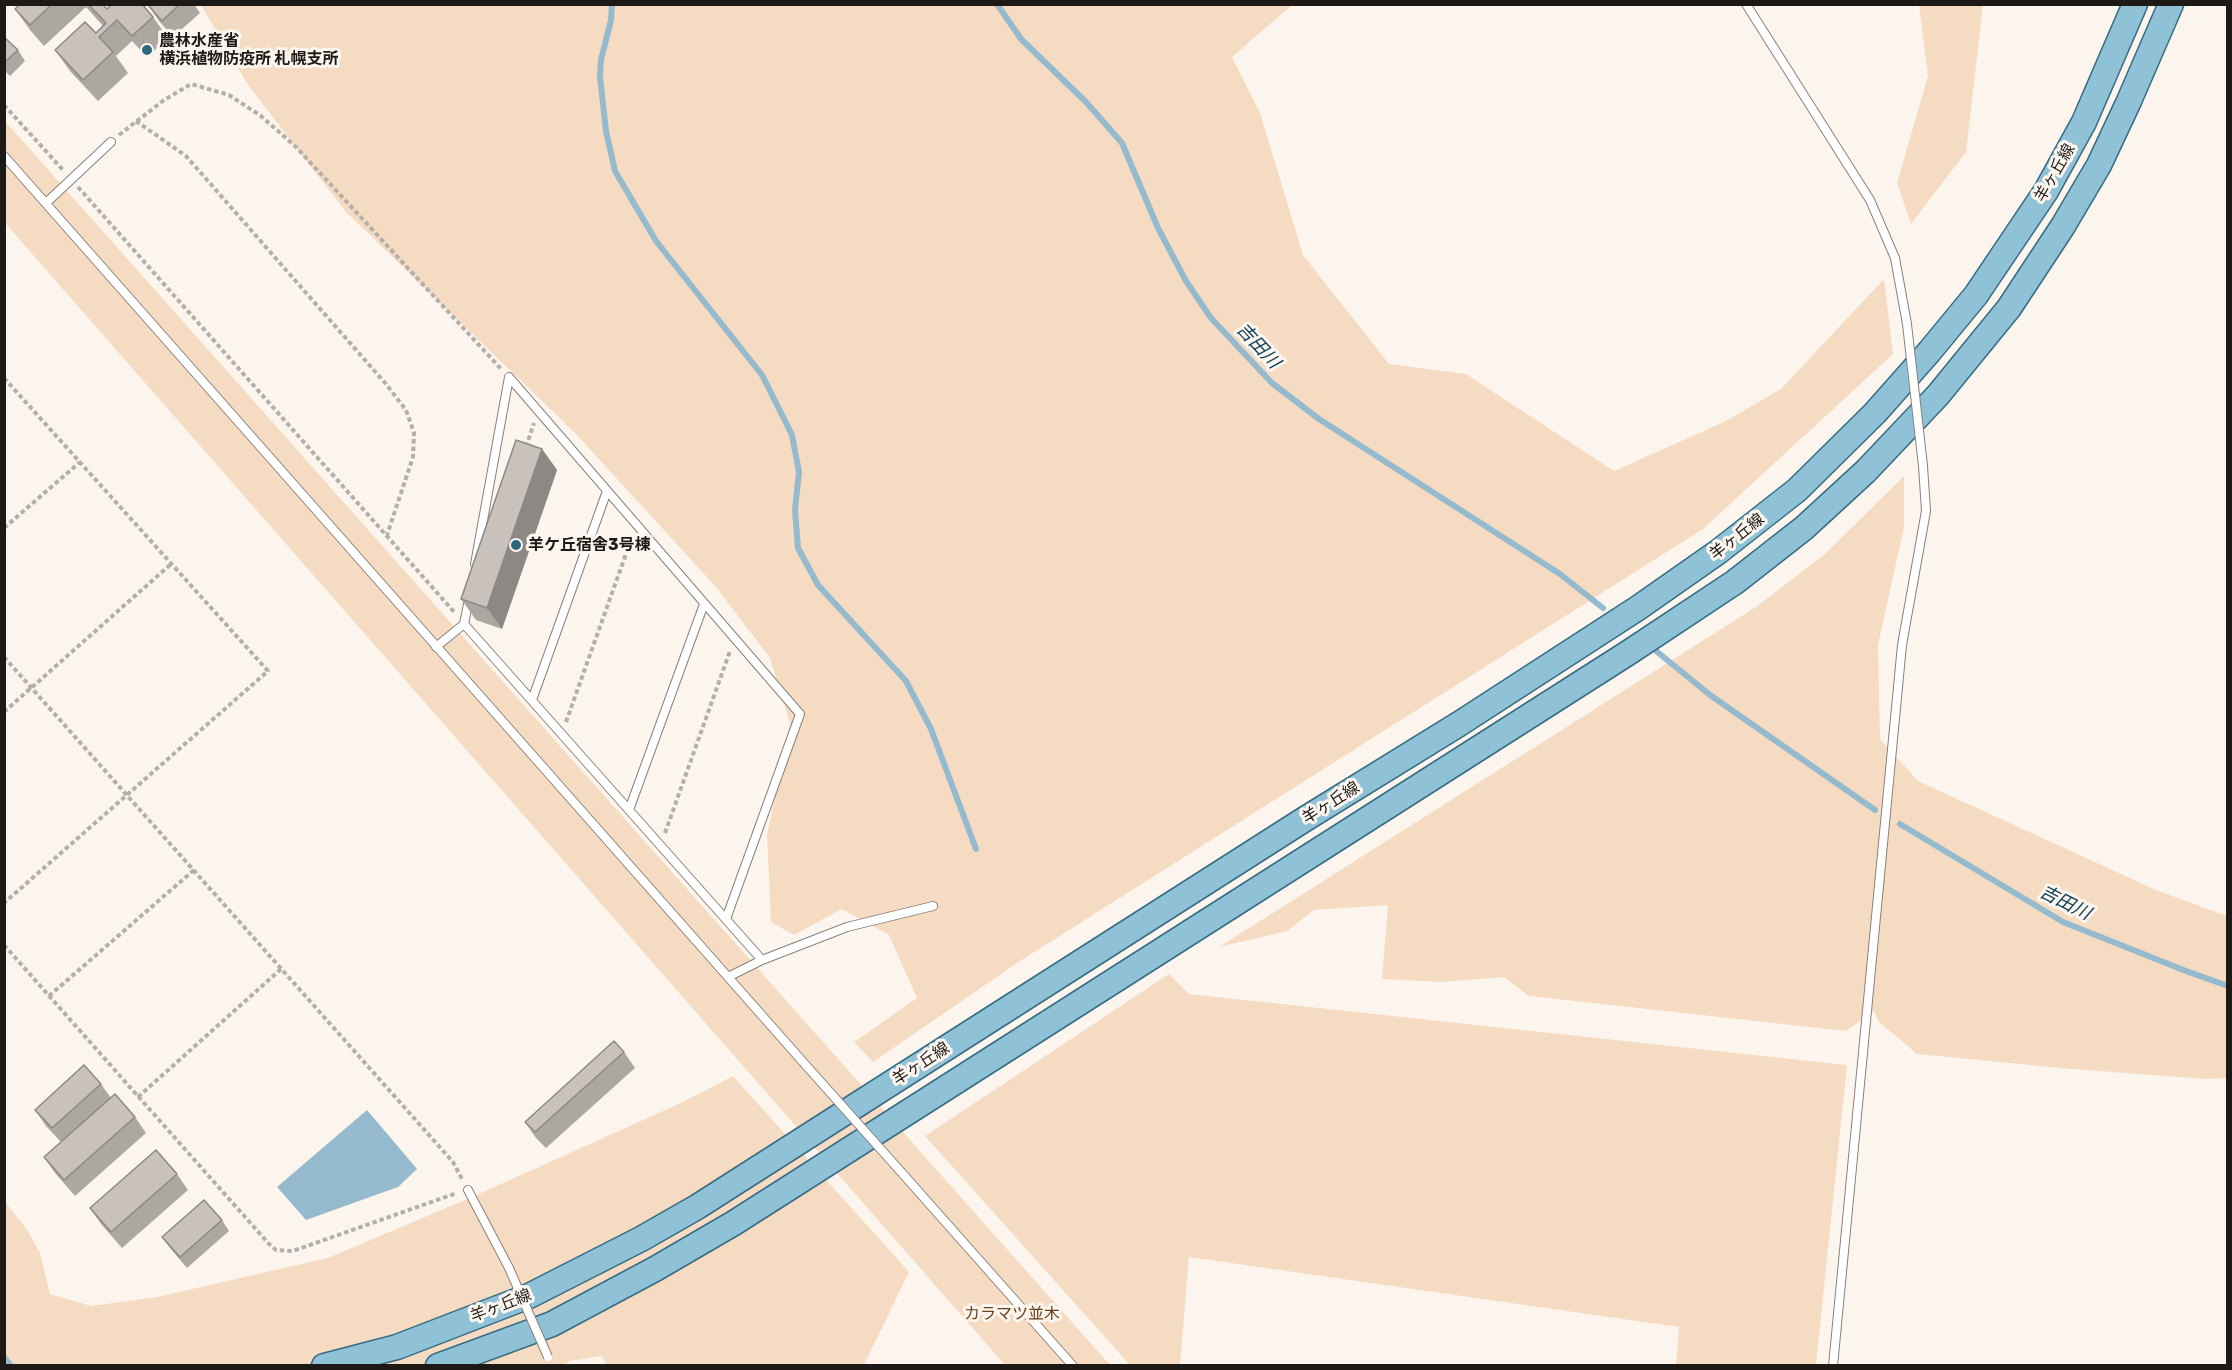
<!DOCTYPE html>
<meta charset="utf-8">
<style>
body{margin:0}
#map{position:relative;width:2232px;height:1370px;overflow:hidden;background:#fcf5ee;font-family:Rubik,sans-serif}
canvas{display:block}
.frame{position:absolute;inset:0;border:6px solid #1c1917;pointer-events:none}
</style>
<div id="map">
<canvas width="2232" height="1370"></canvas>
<div class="frame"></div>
</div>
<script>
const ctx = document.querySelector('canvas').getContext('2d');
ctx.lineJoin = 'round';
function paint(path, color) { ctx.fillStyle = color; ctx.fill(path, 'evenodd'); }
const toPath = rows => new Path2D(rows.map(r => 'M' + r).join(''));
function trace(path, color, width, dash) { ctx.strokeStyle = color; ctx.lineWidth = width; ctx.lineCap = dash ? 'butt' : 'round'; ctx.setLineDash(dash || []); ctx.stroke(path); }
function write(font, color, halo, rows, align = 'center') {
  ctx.font = font + ' Rubik,"Noto Sans JP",sans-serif'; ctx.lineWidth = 6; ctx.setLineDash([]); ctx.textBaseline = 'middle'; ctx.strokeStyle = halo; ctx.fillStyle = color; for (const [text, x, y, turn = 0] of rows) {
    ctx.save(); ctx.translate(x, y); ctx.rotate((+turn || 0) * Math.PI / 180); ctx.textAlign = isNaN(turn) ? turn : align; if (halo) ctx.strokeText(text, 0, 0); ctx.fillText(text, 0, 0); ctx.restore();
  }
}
paint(toPath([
 [201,5,1292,5,1232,57,1260,113,1303,255,1389,364,1466,374,1614,471,1724,422,1781,389,1884,279,1893,354,1703,529,1020,961,873,1062,854,1042,917,998,889,935,842,909,794,935,771,922,767,835,790,724,770,658,716,587,575,433,346,212,248,85],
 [1919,5,1983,5,1966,152,1911,224,1897,183,1928,76],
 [4,120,1110,1365,1005,1365,5,223],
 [1904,476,1904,527,1878,645,1880,739,1918,781,2156,890,2227,916,2227,1078,2206,1079,2071,1069,1917,1054,1879,1022,1874,1011,1846,1031,1529,996,1504,977,1441,982,1382,979,1388,905,1314,910,1287,931,1219,947,1756,607,1826,553],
 [1169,974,1189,994,1847,1065,1816,1365,1676,1365,1679,1327,1189,1257,1180,1365,1130,1365,925,1136],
 [733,1076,909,1272,864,1365,607,1366,602,1356,570,1361,561,1366,5,1365,4,1201,26,1228,40,1253,50,1294,91,1306,157,1297,328,1258,472,1197,683,1102]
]), '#f6dbc3');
paint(toPath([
 [367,1110,417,1169,398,1187,306,1220,277,1187]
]), '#95bacd');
trace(toPath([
 [612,4,611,20,601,60,600,77,606,131,615,171,656,241,762,375,792,435,799,472,795,510,798,548,818,585,906,681,931,729,976,849],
 [997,4,1021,39,1086,102,1122,143,1158,228,1186,281,1211,318,1272,383,1319,419,1560,574,1603,608],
 [1650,646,1710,695,1875,810],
 [1900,824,2063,922,2186,971,2228,986],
 [4,1357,11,1366]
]), '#95bacd', 6);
const lane = toPath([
 [1746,4,1870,200,1895,258,1907,324],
 [4,156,803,1062],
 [46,203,111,142],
 [475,564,509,377,800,714,726,919],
 [464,624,762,960],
 [436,647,464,624,469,599],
 [532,700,607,491],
 [629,810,704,604],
 [728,977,762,960,847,927,933,906],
 [902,1173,1073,1366],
 [468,1190,509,1268],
 [1833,1366,1902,645,1926,511,1923,466]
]);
const primary = toPath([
 [324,1366,397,1347,529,1296,641,1239,697,1207,1305,819,1459,724,1638,608,1718,552,1797,490,1875,413,1929,352,1976,295,2046,191,2084,122,2135,4],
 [438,1366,552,1324,655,1269,734,1223,1628,653,1735,582,1804,528,1866,471,1938,395,2009,308,2063,226,2099,165,2129,101,2171,4]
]);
trace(lane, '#88817b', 10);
trace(primary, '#366c82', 27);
trace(toPath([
 [4,105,63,170],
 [136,121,186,156,386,384,406,410,414,433,413,457,387,535],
 [119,135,164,100,191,84,229,95,261,116,296,147,502,370],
 [78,187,455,613],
 [4,378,268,671,4,903],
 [526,447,534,423],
 [4,528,80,462],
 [4,657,453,1162,462,1179],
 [4,712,171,564],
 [566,722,632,537],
 [665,833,730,651],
 [4,945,269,1244,276,1250,293,1251,457,1193],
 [49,996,194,870],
 [138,1097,281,969]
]), '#b5afaa', 4, [4.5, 3]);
trace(lane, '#fff', 8);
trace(primary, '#8fc1d7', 24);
const laneBridge = toPath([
 [1907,324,1923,466],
 [803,1062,902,1173],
 [509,1268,548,1357]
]);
trace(laneBridge, '#88817b', 10, []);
trace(laneBridge, '#fff', 8);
paint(toPath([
 [20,4,102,4,107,9,153,17,168,38,147,57,132,41,116,56,128,73,98,101,70,71,55,50,96,33,103,26,86,7,44,46,30,30,15,9],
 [149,4,194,4,200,13,173,37,159,21,148,5],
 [4,37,18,50,25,61,10,76,4,70],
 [542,449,557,470,502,629,476,620,461,599],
 [624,1052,635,1068,546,1148,536,1138,525,1122],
 [101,1084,111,1098,135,1117,146,1133,75,1196,55,1173,44,1157,61,1142,46,1126,35,1110],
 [177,1174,188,1190,122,1248,101,1224,90,1208],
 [222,1220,229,1231,187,1268,170,1248,162,1237]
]), '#ada7a2');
paint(toPath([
 [542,449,557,470,502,629,487,608]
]), '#8d8884');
const building = toPath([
 [20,4,52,4,30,25,15,9,20,4],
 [88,4,102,4,107,9,112,4,142,4,153,17,132,36,117,20,99,37,113,52,83,80,55,50,85,22,96,33,106,23,88,4],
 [149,4,180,4,162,21,148,5,149,4],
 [4,37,18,50,4,63,4,37],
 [516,440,542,449,487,608,461,599,516,440],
 [614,1041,624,1052,535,1132,525,1122,614,1041],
 [84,1065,101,1084,52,1128,35,1110,84,1065],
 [115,1094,135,1117,64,1180,44,1157,115,1094],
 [156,1150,177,1174,111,1232,90,1208,156,1150],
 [204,1200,222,1220,180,1257,162,1237,204,1200]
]);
paint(building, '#c9c2bc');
trace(building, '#8d8884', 1.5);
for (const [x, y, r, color] of [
 [147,50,6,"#2c667f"],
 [516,545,6,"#2c667f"]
]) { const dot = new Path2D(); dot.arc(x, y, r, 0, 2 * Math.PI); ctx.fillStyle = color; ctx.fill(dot); trace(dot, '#fcf5ee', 2); }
write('bold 16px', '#1c1917', '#fcf5ee', [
 ["農林水産省",159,41],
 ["横浜植物防疫所 札幌支所",159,59],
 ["羊ケ丘宿舎3号棟",528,545]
], 'left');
write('16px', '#1c1917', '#fcf5ee', [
 ["羊ヶ丘線",2055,173,-60],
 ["羊ヶ丘線",1737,537,-38],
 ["羊ヶ丘線",1331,803,-32],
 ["羊ヶ丘線",921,1064,-33],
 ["羊ヶ丘線",501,1306,-21]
]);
write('16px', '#6a4117', '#fcf5ee', [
 ["カラマツ並木",1012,1314]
]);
write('italic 18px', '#0c4055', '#fcf5ee', [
 ["吉田川",1258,346,47],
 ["吉田川",2065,903,27]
]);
</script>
